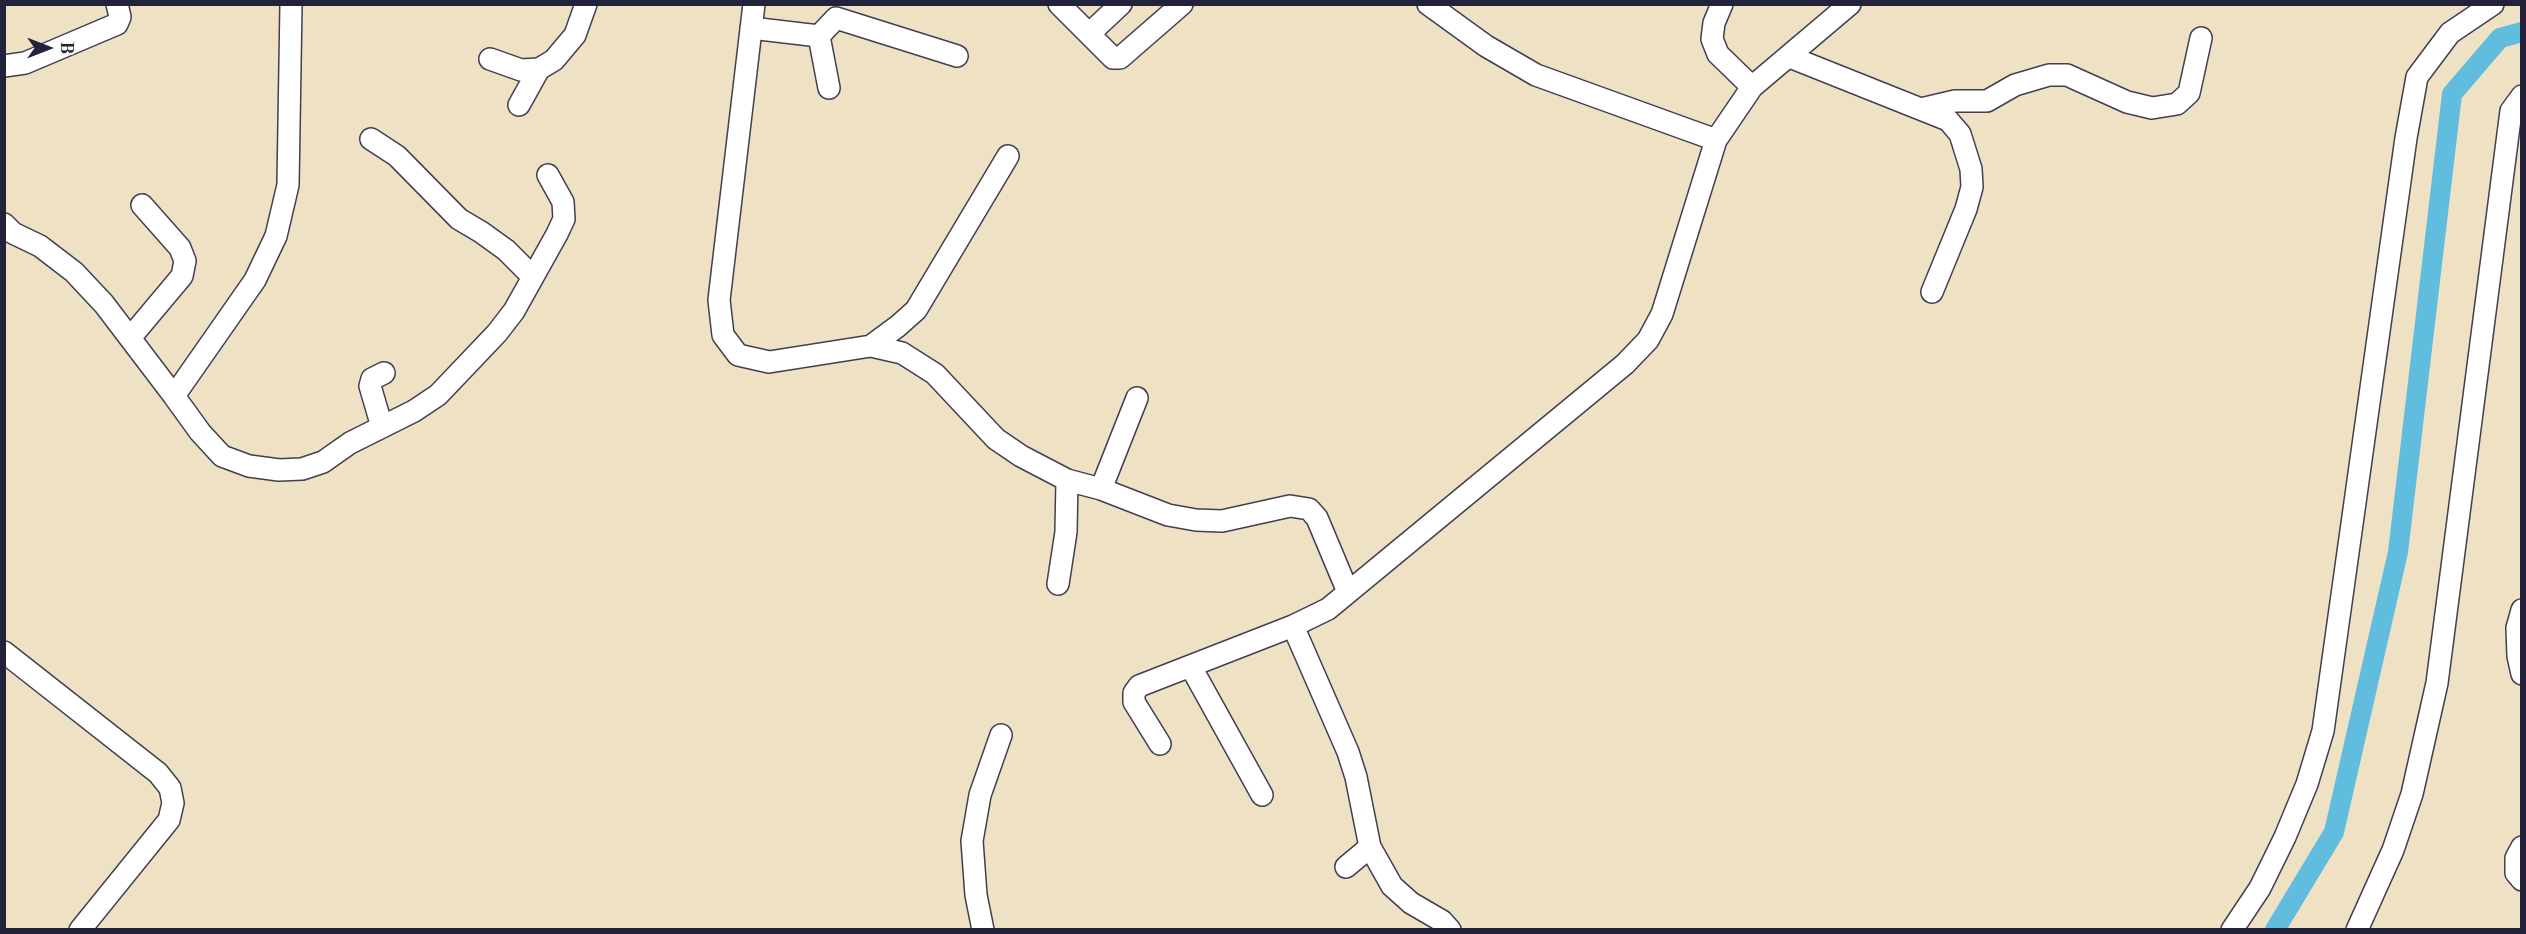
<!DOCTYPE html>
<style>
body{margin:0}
#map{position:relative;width:2526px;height:934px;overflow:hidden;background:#efe1c4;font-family:"Libre Bodoni",serif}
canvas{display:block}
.frame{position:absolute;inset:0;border:6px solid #22223b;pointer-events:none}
.north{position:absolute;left:18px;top:18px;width:60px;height:60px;-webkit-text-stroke:4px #f6f6f2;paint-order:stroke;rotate:90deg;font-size:16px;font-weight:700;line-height:24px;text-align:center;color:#22223b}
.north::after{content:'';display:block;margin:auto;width:21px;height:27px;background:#22223b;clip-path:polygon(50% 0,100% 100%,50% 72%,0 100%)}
</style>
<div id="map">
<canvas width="2526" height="934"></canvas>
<div class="frame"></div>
<div class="north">B</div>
</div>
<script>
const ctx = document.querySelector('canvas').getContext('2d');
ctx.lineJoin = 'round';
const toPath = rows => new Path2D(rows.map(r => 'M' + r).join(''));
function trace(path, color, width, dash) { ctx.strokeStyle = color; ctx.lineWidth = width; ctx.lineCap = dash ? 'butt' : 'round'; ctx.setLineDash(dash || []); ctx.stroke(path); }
trace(toPath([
 [2275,930,2334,832,2398,552,2452,94,2500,38,2522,32]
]), '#60bdde', 20);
const minor = toPath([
 [754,4,719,300,723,335,738,355,769,362,871,346,898,326,916,310,1008,156],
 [1059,4,1113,58,1120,58,1182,4],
 [1428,4,1486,46,1536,75,1716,140],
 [1722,4,1714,23,1712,39,1718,54,1752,87],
 [751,28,819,36,836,18,957,56],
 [1089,34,1121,4],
 [819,36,829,88],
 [1790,57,1948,120,1960,134,1971,169,1972,187,1966,209,1932,292],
 [490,59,521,70,539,69,554,60,575,35,586,4],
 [4,66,25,63,117,24,120,17,117,4],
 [519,105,539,69],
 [1921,109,1955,101,1987,101,2015,85,2049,75,2067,75,2127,102,2152,108,2177,104,2189,93,2201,38],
 [371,139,397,156,459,219,481,232,506,250,533,277],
 [4,224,13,233,40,246,74,272,104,304,174,396,255,280,276,236,288,185,291,4],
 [130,338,182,276,185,261,180,248,142,205],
 [871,346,902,353,935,374,996,439,1021,456,1067,480,1101,489,1168,515,1196,520,1222,521,1290,506,1309,509,1317,518,1348,592],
 [174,396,200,432,222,456,249,466,279,470,302,469,323,462,350,443,414,411,438,395,497,333,514,311,557,234,564,219,563,202,548,175],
 [382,427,370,386,372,379,384,373],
 [1101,489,1137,398],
 [1058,584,1066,532,1067,480],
 [2522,610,2517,628,2518,656,2522,674],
 [4,652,158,773,170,788,173,803,169,820,80,930],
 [1191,667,1262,795],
 [1160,744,1134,702,1134,693,1139,686,1293,626],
 [2522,847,2516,858,2516,873,2522,880],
 [1346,867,1370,847],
 [983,930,976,895,972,841,980,795,1001,735],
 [1450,930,1442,921,1411,903,1392,886,1370,847,1356,777,1348,752,1293,626,1328,609,1625,364,1648,340,1662,314,1716,140,1752,87,1850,4],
 [2232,930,2260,888,2285,837,2307,784,2323,731,2406,138,2417,77,2450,33,2493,4],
 [2357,930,2393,850,2412,794,2437,683,2511,111,2522,96]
]);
trace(minor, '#413f50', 24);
trace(minor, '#fff', 21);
</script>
